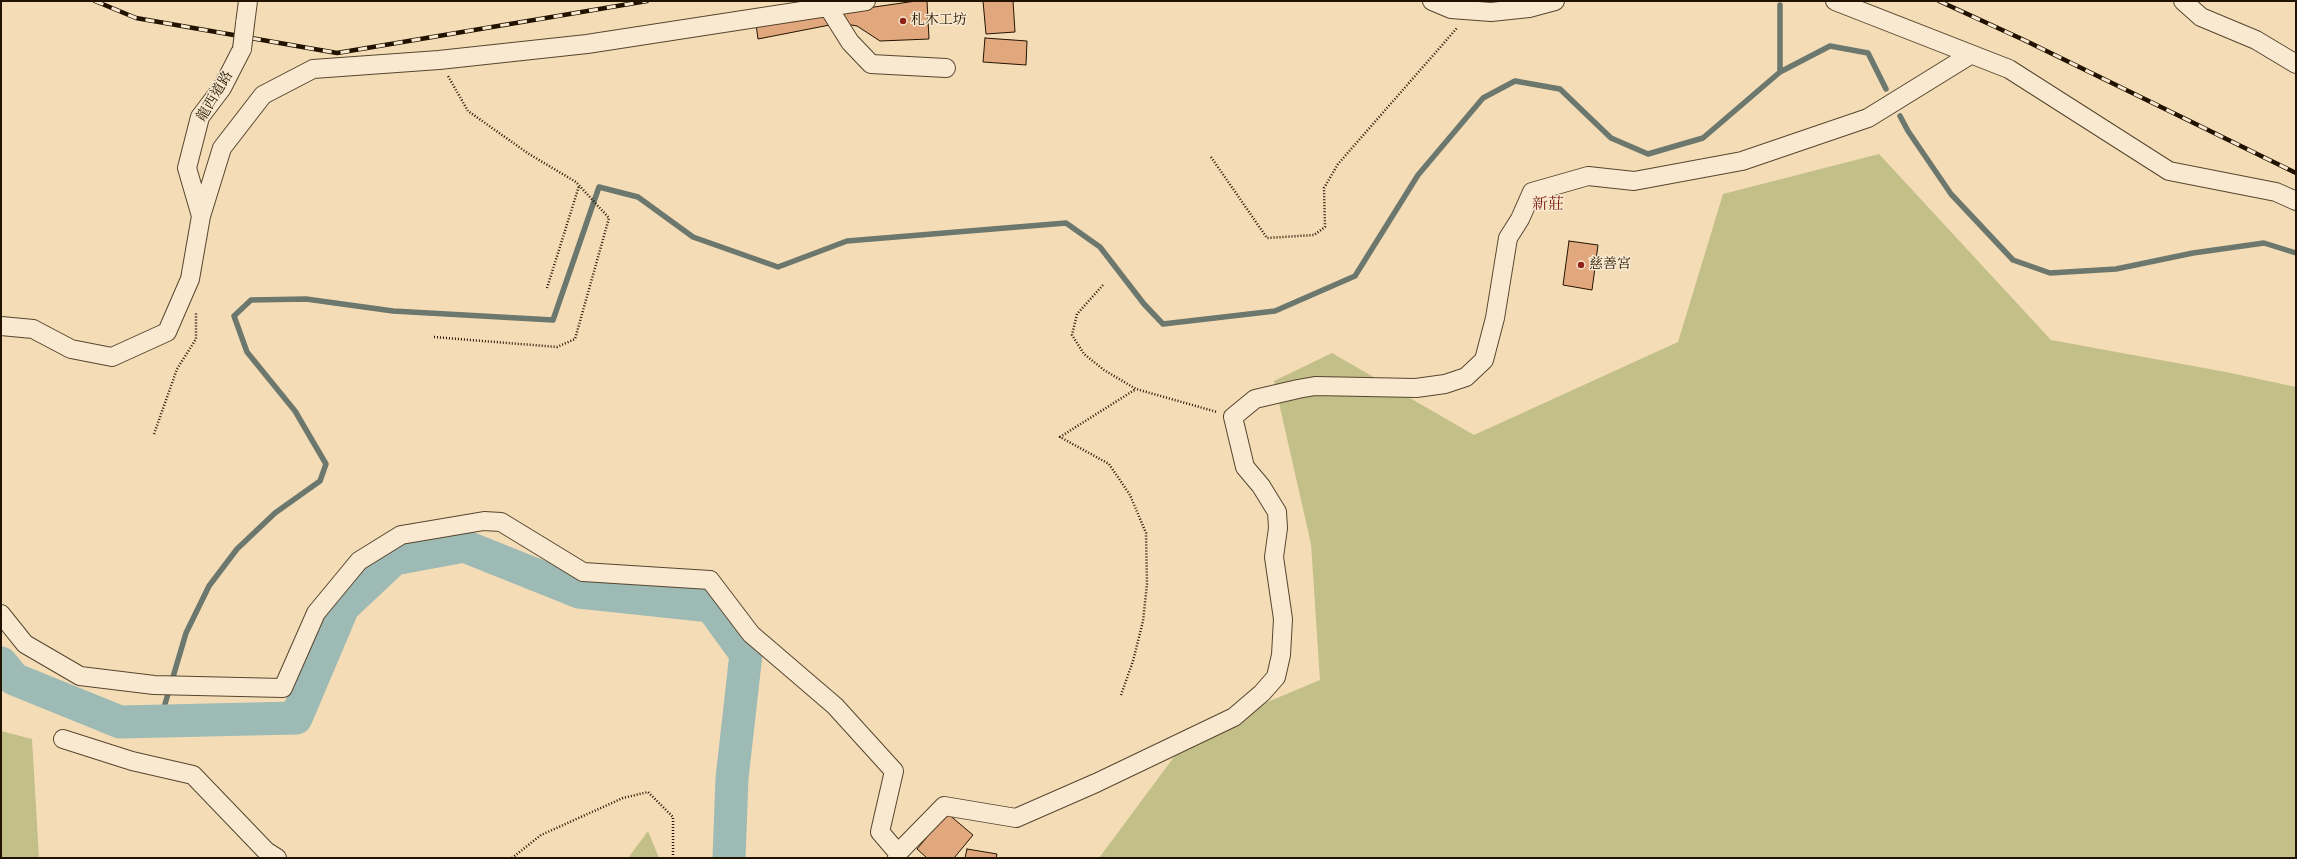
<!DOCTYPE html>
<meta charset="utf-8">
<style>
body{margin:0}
#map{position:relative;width:2297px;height:859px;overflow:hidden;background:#f4ddb6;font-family:Vollkorn,serif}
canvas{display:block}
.frame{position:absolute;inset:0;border:2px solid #221301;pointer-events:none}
</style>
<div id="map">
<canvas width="2297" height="859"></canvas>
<div class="frame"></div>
</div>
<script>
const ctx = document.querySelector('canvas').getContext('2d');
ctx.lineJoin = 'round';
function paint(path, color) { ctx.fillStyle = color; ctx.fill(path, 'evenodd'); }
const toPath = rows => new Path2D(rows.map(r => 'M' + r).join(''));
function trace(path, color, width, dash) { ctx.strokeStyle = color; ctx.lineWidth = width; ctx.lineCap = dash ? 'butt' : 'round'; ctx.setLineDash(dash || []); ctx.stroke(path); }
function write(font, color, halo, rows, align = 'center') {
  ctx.font = font + ' Vollkorn,"Noto Serif TC",serif'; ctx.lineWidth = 3; ctx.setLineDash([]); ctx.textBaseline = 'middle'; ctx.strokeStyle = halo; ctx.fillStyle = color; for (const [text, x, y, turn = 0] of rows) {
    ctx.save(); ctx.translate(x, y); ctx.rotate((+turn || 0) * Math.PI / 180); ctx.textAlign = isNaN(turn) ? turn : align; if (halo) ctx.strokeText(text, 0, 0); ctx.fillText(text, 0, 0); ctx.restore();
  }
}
paint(toPath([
 [1879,154,2051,340,2226,372,2296,387,2296,858,1099,858,1191,734,1320,680,1311,544,1274,381,1332,353,1474,435,1678,342,1723,194],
 [1,731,32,739,39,858,1,858],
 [648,831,659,858,628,858]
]), '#c2bf89');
trace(toPath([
 [1780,72,1780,5],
 [1900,116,1908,131,1951,194,2013,260,2050,273,2116,269,2193,253,2264,243,2296,253],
 [160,721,186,633,209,586,237,549,275,513,320,481,326,464,295,411,247,352,234,316,251,300,306,299,393,311,553,320,599,187,638,197,693,237,778,267,847,241,1066,223,1100,247,1144,304,1163,324,1275,311,1355,276,1418,175,1483,98,1515,81,1560,89,1611,138,1648,154,1703,138,1780,72,1830,46,1868,53,1886,89]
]), '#6c776d', 5.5);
trace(toPath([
 [1,663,14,679,120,722,296,718,343,607,394,559,464,546,579,592,711,606,746,654,732,778,729,858]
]), '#9dbab5', 33);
const building = toPath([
 [916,1,927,1,929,39,880,41,857,26,840,23,758,39,756,24,916,1],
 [983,1,1013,1,1015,32,986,34,983,1],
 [985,38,1027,41,1026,65,983,62,985,38],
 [1569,241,1598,245,1592,290,1563,285,1569,241],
 [947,813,973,835,954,858,927,858,917,849,947,813],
 [967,849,997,854,996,858,965,858,967,849]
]);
paint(building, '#e1a77d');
trace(building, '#221301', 1);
const minor = toPath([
 [1432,1,1451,9,1491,12,1529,8,1555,1],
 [1835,1,2009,69,2169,171,2276,192,2296,201],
 [2183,1,2201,17,2256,40,2296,64],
 [828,7,850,42,871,64,946,68],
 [245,24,248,1],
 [201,216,187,168,200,117,222,88,242,49],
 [1,326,33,329,71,349,112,357,167,332,190,279,201,216,222,148,263,95,313,69,439,60,587,44,866,1],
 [1,614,25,644,80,676,154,685,283,688,316,613,359,561,401,535,484,521,501,522,583,572,710,580,751,634,835,706,894,771,880,832,898,853,897,858],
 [63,739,132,761,193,775,266,851,277,858],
 [898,853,944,806,1016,818,1096,783,1234,717,1262,693,1276,677,1281,655,1283,619,1274,557,1278,528,1277,512,1261,486,1245,467,1233,417,1255,399,1298,389,1315,386,1416,388,1445,384,1466,377,1484,360,1495,318,1508,238,1520,219,1532,192,1588,176,1634,181,1742,161,1868,118,1970,55]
]);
trace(minor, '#56462e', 20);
trace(toPath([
 [1211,157,1267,238,1314,235,1325,227,1324,188,1338,164,1457,28],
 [1103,285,1077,314,1072,335,1084,354,1104,370,1136,389,1217,412],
 [547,288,579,186],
 [434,337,557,347,575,339,609,218,576,182,529,154,468,111,448,76],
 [154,434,177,369,196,339,196,313],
 [1121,695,1133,661,1143,621,1147,584,1146,533,1130,495,1109,464,1060,437,1136,389],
 [512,858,541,835,623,798,648,792,673,817,673,858]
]), '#221301', 2.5, [1, 2]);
trace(minor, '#f8e9d0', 18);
const rail = toPath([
 [95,1,136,18,337,53,647,1],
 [1939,1,2024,40,2296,173]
]);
trace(rail, '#221301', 4.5);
trace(rail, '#f8e9d0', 3, [9]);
const minorBridge = toPath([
 [242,49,245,24]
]);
trace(minorBridge, '#56462e', 20, []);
trace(minorBridge, '#f8e9d0', 18);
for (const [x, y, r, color] of [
 [903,21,4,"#8f2418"],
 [1581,265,4,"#8f2418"]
]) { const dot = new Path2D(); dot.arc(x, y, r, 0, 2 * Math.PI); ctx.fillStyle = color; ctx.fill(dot); trace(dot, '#f8e9d0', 1.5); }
write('14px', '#221301', '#f8e9d0', [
 ["札木工坊",911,21],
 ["慈善宮",1589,265]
], 'left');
write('14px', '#221301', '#f8e9d0', [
 ["龍西道路",216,97,-59]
]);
write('16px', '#7a1f14', '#f8e9d0', [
 ["新莊",1548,206]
]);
</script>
